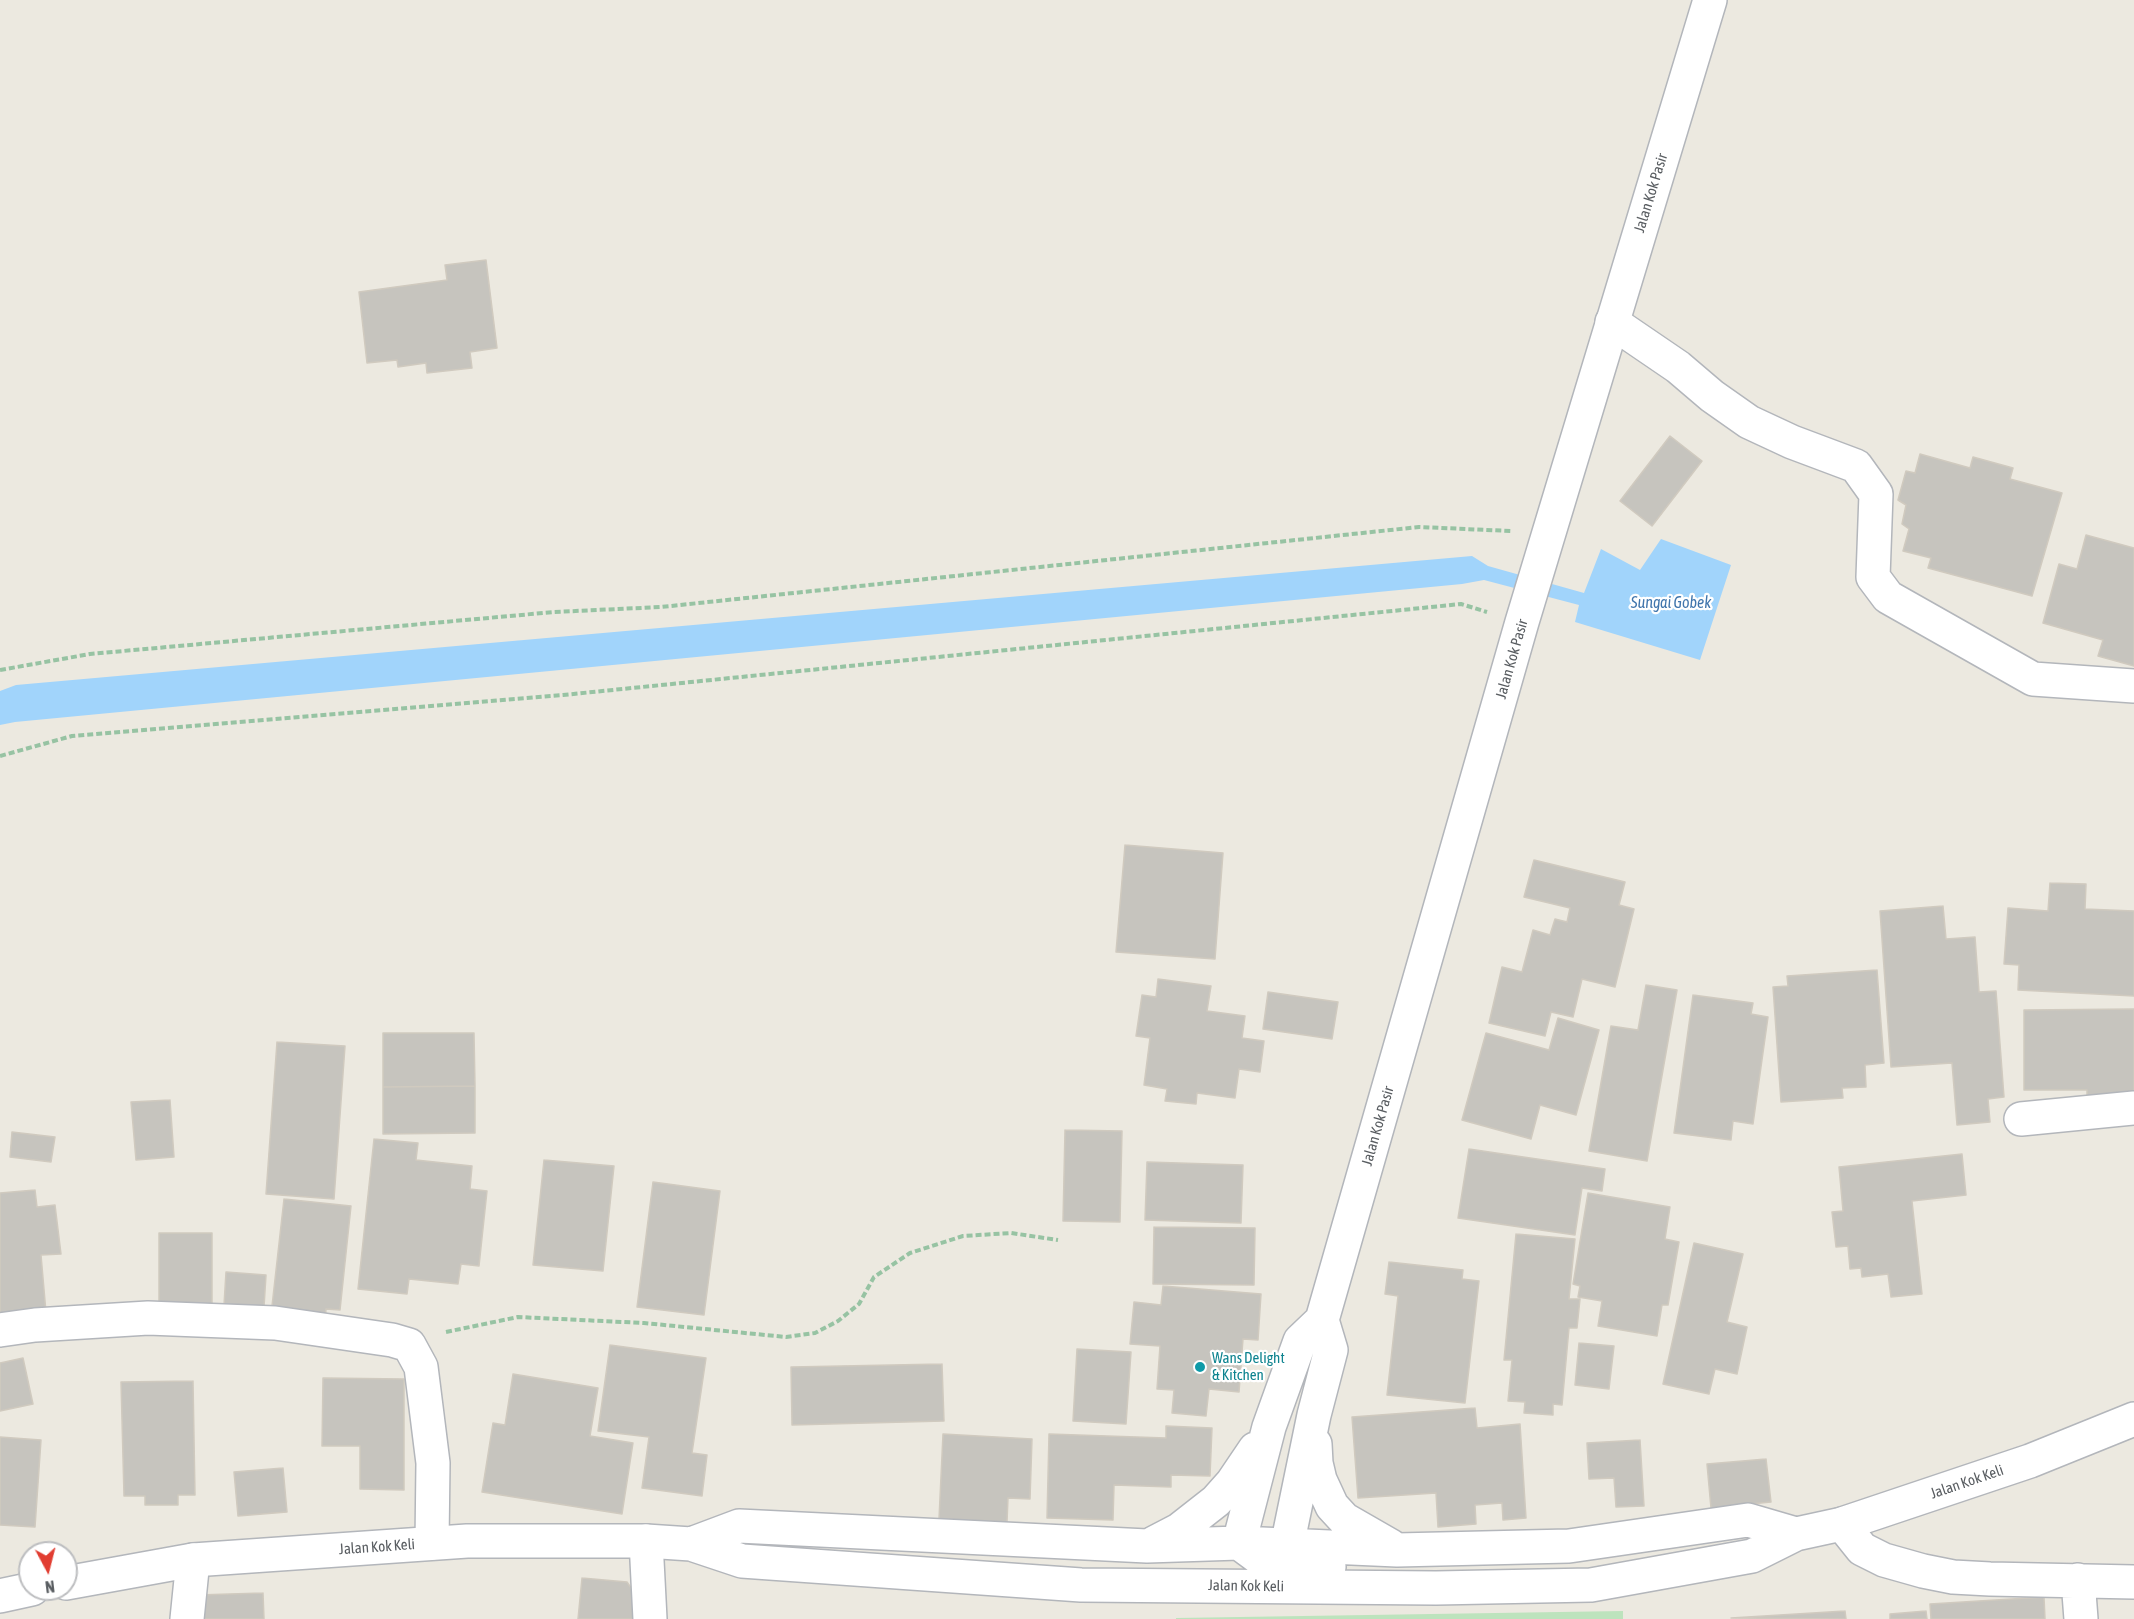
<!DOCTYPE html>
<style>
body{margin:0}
#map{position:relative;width:2134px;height:1619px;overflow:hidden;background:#ece9e0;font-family:"Asap Condensed",sans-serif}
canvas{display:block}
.north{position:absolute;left:18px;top:1541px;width:60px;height:60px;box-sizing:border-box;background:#fff;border:2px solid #bdbec0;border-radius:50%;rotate:173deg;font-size:16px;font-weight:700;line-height:24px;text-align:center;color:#595d61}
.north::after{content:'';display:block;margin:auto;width:21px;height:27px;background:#e13d31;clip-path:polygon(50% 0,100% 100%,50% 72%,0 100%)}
</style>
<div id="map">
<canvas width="2134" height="1619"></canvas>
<div class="north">N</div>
</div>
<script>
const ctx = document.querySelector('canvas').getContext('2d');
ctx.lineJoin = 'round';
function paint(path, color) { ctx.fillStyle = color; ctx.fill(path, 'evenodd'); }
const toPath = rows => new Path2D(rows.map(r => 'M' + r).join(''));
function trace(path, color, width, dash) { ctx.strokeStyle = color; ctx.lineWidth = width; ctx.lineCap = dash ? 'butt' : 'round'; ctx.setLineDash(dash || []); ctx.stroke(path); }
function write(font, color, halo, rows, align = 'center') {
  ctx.font = font + ' "Asap Condensed",sans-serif'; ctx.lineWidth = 4.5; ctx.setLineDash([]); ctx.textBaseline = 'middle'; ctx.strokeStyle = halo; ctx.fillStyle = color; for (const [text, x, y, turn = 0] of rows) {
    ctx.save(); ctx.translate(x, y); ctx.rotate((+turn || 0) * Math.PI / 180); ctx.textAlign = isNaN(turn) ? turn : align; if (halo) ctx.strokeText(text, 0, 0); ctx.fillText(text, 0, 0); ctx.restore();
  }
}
paint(toPath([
 [1623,1611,1623,1619,1176,1619,1176,1618]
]), '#bde3bd');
paint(toPath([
 [1661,539,1731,565,1700,660,1575,622,1579,605,1484,580,1462,584,15,722,0,725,0,691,16,685,1472,556,1488,566,1584,593,1601,549,1640,570]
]), '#a1d4fb');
const building = toPath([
 [486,260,497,348,470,352,472,368,427,373,426,363,398,367,397,360,367,363,359,292,447,280,445,265,486,260],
 [1670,436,1702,461,1652,526,1620,501,1670,436],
 [1920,454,1970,468,1973,457,2013,468,2010,479,2062,493,2032,596,1928,568,1931,558,1903,551,1909,529,1902,524,1906,505,1898,500,1906,471,1915,473,1920,454],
 [2086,535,2134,548,2134,666,2098,656,2103,640,2043,623,2059,564,2077,569,2086,535],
 [1125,845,1223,853,1215,959,1116,952,1125,845],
 [1534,860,1625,882,1619,905,1634,909,1615,987,1582,979,1573,1017,1551,1012,1545,1036,1489,1023,1502,967,1522,972,1533,930,1550,935,1555,919,1567,922,1570,908,1524,897,1534,860],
 [2050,883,2086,884,2085,909,2134,911,2134,996,2018,990,2019,965,2004,964,2008,908,2048,911,2050,883],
 [1943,906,1946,939,1975,937,1979,992,1996,991,2004,1097,1988,1099,1990,1122,1957,1125,1952,1063,1891,1067,1880,911,1943,906],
 [1877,970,1884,1063,1865,1065,1866,1087,1842,1088,1843,1098,1781,1102,1773,987,1788,986,1787,976,1877,970],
 [1158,979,1211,986,1207,1011,1245,1016,1242,1038,1264,1041,1260,1072,1239,1069,1235,1098,1197,1093,1196,1104,1165,1101,1167,1089,1144,1085,1150,1038,1136,1036,1142,995,1156,997,1158,979],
 [1646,985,1677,990,1647,1161,1589,1151,1611,1026,1638,1030,1646,985],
 [1268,992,1338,1002,1332,1039,1263,1029,1268,992],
 [1693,995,1753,1003,1751,1014,1768,1017,1753,1124,1733,1121,1731,1140,1674,1133,1693,995],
 [2134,1009,2134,1098,2087,1098,2087,1090,2024,1090,2024,1010,2134,1009],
 [1558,1018,1599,1030,1576,1115,1540,1105,1531,1139,1462,1120,1486,1033,1549,1050,1558,1018],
 [383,1033,474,1033,475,1086,383,1087,383,1033],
 [277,1042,345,1046,334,1199,266,1194,277,1042],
 [475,1086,475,1133,383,1134,383,1087,475,1086],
 [170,1100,174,1157,136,1160,131,1102,170,1100],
 [1065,1130,1122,1131,1120,1222,1063,1221,1065,1130],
 [12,1132,55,1137,51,1162,10,1157,12,1132],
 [374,1139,418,1143,416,1160,472,1166,470,1189,487,1191,479,1266,461,1264,458,1284,409,1279,407,1294,358,1289,374,1139],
 [1469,1149,1605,1169,1602,1191,1582,1188,1575,1235,1458,1218,1469,1149],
 [1962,1154,1966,1195,1912,1201,1922,1294,1891,1297,1888,1274,1862,1277,1861,1268,1850,1269,1848,1246,1836,1247,1832,1212,1843,1211,1839,1167,1962,1154],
 [544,1160,614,1166,603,1271,533,1265,544,1160],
 [1147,1162,1243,1165,1241,1223,1145,1220,1147,1162],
 [653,1182,720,1191,704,1315,637,1307,653,1182],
 [35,1190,37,1207,55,1205,61,1254,41,1255,47,1324,0,1328,0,1193,35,1190],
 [1588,1193,1670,1207,1665,1239,1679,1242,1668,1305,1662,1305,1657,1336,1598,1326,1602,1301,1578,1297,1580,1286,1573,1284,1588,1193],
 [284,1199,351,1206,340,1310,326,1309,325,1324,297,1321,299,1309,272,1306,284,1199],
 [1154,1227,1255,1228,1254,1285,1153,1284,1154,1227],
 [159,1233,212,1233,212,1314,159,1315,159,1233],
 [1516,1234,1575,1239,1569,1299,1580,1299,1577,1328,1569,1328,1562,1405,1553,1404,1553,1415,1524,1413,1525,1402,1508,1401,1512,1360,1504,1360,1516,1234],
 [1694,1243,1743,1254,1727,1322,1747,1327,1737,1374,1715,1369,1709,1394,1663,1384,1694,1243],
 [1389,1262,1463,1270,1462,1279,1479,1281,1465,1403,1387,1395,1398,1296,1385,1294,1389,1262],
 [226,1272,266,1275,264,1307,224,1305,226,1272],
 [1163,1286,1261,1294,1258,1340,1243,1339,1239,1392,1209,1389,1206,1416,1172,1413,1174,1390,1157,1389,1160,1346,1130,1344,1134,1302,1161,1305,1163,1286],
 [1579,1343,1614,1346,1609,1389,1575,1385,1579,1343],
 [610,1345,706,1358,692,1453,707,1455,702,1496,642,1488,649,1437,598,1431,610,1345],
 [1077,1349,1131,1352,1126,1424,1073,1421,1077,1349],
 [23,1358,33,1404,0,1411,0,1363,23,1358],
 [942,1364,944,1421,792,1425,791,1367,942,1364],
 [513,1374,598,1388,590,1436,633,1443,622,1514,482,1492,493,1423,505,1425,513,1374],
 [323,1378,404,1379,404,1490,360,1489,360,1446,322,1446,323,1378],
 [193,1381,195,1495,178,1495,178,1505,145,1505,145,1496,124,1496,121,1382,193,1381],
 [1475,1408,1477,1428,1520,1424,1526,1518,1503,1520,1502,1503,1475,1505,1476,1524,1438,1527,1436,1493,1358,1498,1352,1417,1475,1408],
 [1166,1426,1212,1428,1210,1476,1171,1475,1171,1487,1114,1485,1113,1520,1047,1518,1049,1434,1166,1438,1166,1426],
 [943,1434,1032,1439,1030,1499,1008,1498,1007,1522,939,1519,943,1434],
 [0,1437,41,1440,35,1527,0,1525,0,1437],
 [1640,1440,1644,1506,1616,1507,1614,1478,1589,1479,1587,1443,1640,1440],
 [1766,1459,1771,1502,1711,1508,1707,1464,1766,1459],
 [283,1468,287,1512,238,1516,234,1472,283,1468],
 [582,1578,627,1582,642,1604,640,1619,578,1619,582,1578],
 [263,1593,264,1619,198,1619,197,1595,263,1593],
 [2044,1597,2045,1619,1931,1619,1930,1604,2044,1597],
 [1845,1611,1846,1619,1731,1618,1845,1611],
 [1926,1611,1927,1619,1890,1619,1890,1614,1926,1611]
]);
paint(building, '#c6c4be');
trace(building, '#d0cabf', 1.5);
const minor = toPath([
 [1612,322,1678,367,1712,396,1749,422,1792,442,1856,466,1876,494,1873,577,1888,597,2033,679,2134,686],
 [2021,1119,2134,1108],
 [0,1330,35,1325,148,1318,275,1323,392,1340,409,1345,421,1367,433,1463,432,1543],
 [1842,1524,1862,1549,1884,1560,1923,1571,1953,1577,1990,1579,2134,1582],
 [646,1541,650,1619],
 [2078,1580,2081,1619],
 [187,1619,193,1560]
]);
const tertiary = toPath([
 [1315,1444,1316,1463,1320,1480,1332,1506,1344,1519,1391,1546],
 [1154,1543,1179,1530,1216,1501,1232,1483,1255,1449],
 [691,1544,739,1526,1147,1546,1239,1543,1397,1550,1569,1546,1748,1520,1796,1534],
 [1269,1556,1287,1546,1314,1415,1331,1350,1322,1320],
 [1329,1567,1278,1563,1262,1560,1239,1543,1269,1427,1300,1341,1322,1320,1522,622,1710,0],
 [66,1583,193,1560,467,1541,646,1541,691,1544,742,1561,1081,1585,1436,1588,1591,1585,1752,1556,1796,1534,1842,1524,2030,1461,2134,1419],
 [0,1596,32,1589]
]);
trace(minor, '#b3b6bb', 36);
trace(tertiary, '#b3b6bb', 36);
trace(toPath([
 [0,670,90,654,554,612,661,607,1419,527,1511,531],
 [0,756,72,736,563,695,1461,604,1487,612],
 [446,1332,518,1317,644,1323,786,1337,815,1333,838,1321,859,1304,874,1277,910,1253,963,1236,1011,1233,1058,1240]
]), '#97c3a3', 4, [6, 3]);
trace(minor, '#fff', 33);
trace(tertiary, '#fff', 33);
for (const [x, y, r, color] of [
 [1200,1367,6,"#0f9aa8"]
]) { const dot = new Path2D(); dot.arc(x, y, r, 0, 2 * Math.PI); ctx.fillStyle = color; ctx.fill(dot); trace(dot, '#fff', 2); }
write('15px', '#595d61', '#fff', [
 ["Jalan Kok Pasir",1651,193,-73],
 ["Jalan Kok Pasir",1512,659,-74],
 ["Jalan Kok Pasir",1378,1126,-74],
 ["Jalan Kok Keli",1967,1482,-19],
 ["Jalan Kok Keli",377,1547,-4],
 ["Jalan Kok Keli",1246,1586,1]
]);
write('15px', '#0d838f', '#fff', [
 ["Wans Delight",1212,1358],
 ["& Kitchen",1212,1375]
], 'left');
write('italic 16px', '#4075ac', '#fff', [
 ["Sungai Gobek",1671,603]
]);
</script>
